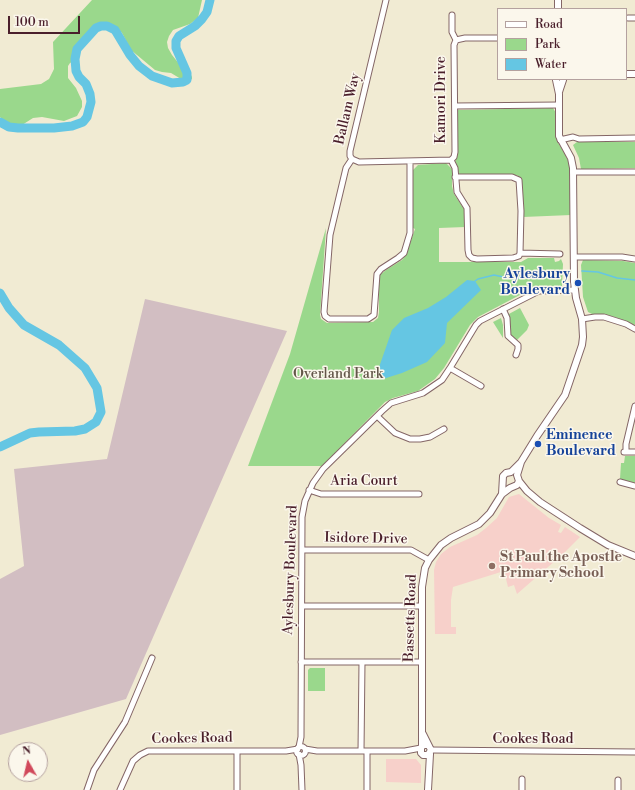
<!DOCTYPE html>
<style>
body{margin:0}
#map{position:relative;width:635px;height:790px;overflow:hidden;background:#f1ebd3;font-family:"Libre Bodoni",serif}
canvas{display:block}
.legend{position:absolute;left:497px;top:8px;width:130px;height:72px;box-sizing:border-box;background:#fbf7ec;border:1px solid #b4a19f;margin:0;padding:5px 7px;list-style:none;font-size:12px;color:#4a1f2b}
.legend li{display:flex;align-items:center;gap:8px;height:20px}
.legend b{width:20px;border:1px solid #b4a19f}
.north{position:absolute;left:8px;top:742px;width:40px;height:40px;box-sizing:border-box;background:#fbf7ec;border:1px solid #b4a19f;border-radius:50%;rotate:352deg;font-size:11px;font-weight:700;line-height:16px;text-align:center;color:#4a1f2b}
.north::after{content:'';display:block;margin:auto;width:14px;height:18px;background:#d1495b;clip-path:polygon(50% 0,100% 100%,50% 72%,0 100%)}
.scale{position:absolute;left:8px;top:16px;width:72px;height:18px;box-sizing:border-box;border:2px solid #4a1f2b;border-top:0;padding-left:5px;font-size:12px;line-height:14px;white-space:nowrap;color:#4a1f2b;-webkit-text-stroke:3px #fbf7ec;paint-order:stroke}
</style>
<div id="map">
<canvas width="635" height="790"></canvas>
<ul class="legend">
<li><b style="height:5px;background:#fff"></b>Road</li>
<li><b style="height:11px;background:#9ad88c"></b>Park</li>
<li><b style="height:11px;background:#65c6e3"></b>Water</li>
</ul>
<div class="north">N</div>
<div class="scale">100 m</div>
</div>
<script>
const ctx = document.querySelector('canvas').getContext('2d');
ctx.lineJoin = 'round';
function paint(path, color) { ctx.fillStyle = color; ctx.fill(path, 'evenodd'); }
const toPath = rows => new Path2D(rows.map(r => 'M' + r).join(''));
function trace(path, color, width, dash) { ctx.strokeStyle = color; ctx.lineWidth = width; ctx.lineCap = dash ? 'butt' : 'round'; ctx.setLineDash(dash || []); ctx.stroke(path); }
function write(font, color, halo, rows, align = 'center') {
  ctx.font = font + ' "Libre Bodoni",serif'; ctx.lineWidth = 3; ctx.setLineDash([]); ctx.textBaseline = 'middle'; ctx.strokeStyle = halo; ctx.fillStyle = color; for (const [text, x, y, turn = 0] of rows) {
    ctx.save(); ctx.translate(x, y); ctx.rotate((+turn || 0) * Math.PI / 180); ctx.textAlign = isNaN(turn) ? turn : align; if (halo) ctx.strokeText(text, 0, 0); ctx.fillText(text, 0, 0); ctx.restore();
  }
}
paint(toPath([
 [519,494,549,518,561,525,558,532,561,533,565,527,580,537,563,554,517,594,514,585,508,587,504,571,453,587,451,600,451,627,456,627,456,634,435,634,434,570,436,562,441,554,450,547,477,535,486,528,497,518,509,497],
 [386,759,416,759,421,765,421,783,386,782]
]), '#f7d0ca');
paint(toPath([
 [145,299,287,331,126,699,0,735,0,579,24,566,14,469,107,459]
]), '#d2bec2');
paint(toPath([
 [92,0,202,0,198,18,190,24,173,30,169,36,167,42,168,48,172,55,180,65,190,73,192,77,192,79,186,82,171,73,162,72,155,70,131,50,122,33,117,27,108,23,99,23,96,24,85,36,79,46,76,60,70,63,68,66,68,78,76,88,82,101,82,107,77,116,64,121,42,117,33,118,22,125,7,124,0,117,0,89,41,84,49,79,54,69,53,42],
 [553,108,556,113,556,134,557,141,565,154,569,163,571,215,523,217,522,183,517,175,458,175,455,162,458,154,458,110],
 [577,142,635,142,635,168,581,169,579,158,573,145],
 [446,163,452,169,452,186,454,194,464,209,465,227,439,228,439,262,521,262,528,258,554,258,555,262,559,261,561,259,563,264,562,286,537,286,478,317,470,325,444,368,435,379,418,391,393,398,385,402,322,466,248,466,290,354,326,228,320,315,321,319,327,323,373,322,378,318,379,312,379,281,380,275,386,270,402,260,406,255,415,229,413,228,413,170,418,165],
 [583,260,623,261,635,263,635,325,615,317,600,314,592,314,588,312,583,297,581,265],
 [520,308,529,325,527,330,517,340,510,335,507,315],
 [501,318,503,325,503,338,493,322],
 [625,456,635,456,635,483,620,479,621,463,624,463],
 [310,668,325,668,325,691,308,691,308,670]
]), '#9ad88c');
paint(toPath([
 [467,280,475,281,481,290,447,323,445,343,427,362,402,373,383,379,377,373,392,330,404,318,428,308,446,297]
]), '#65c6e3');
trace(toPath([
 [582,271,598,272,617,278,635,280],
 [475,281,478,279,494,275,513,279,558,271]
]), '#65c6e3', 1.5);
trace(toPath([
 [0,122,9,127,18,128,54,128,72,126,83,122,87,117,91,102,90,94,86,84,79,77,76,71,75,59,77,49,96,28,101,26,107,26,115,30,130,55,139,66,152,76,172,83,183,82,187,80,187,73,176,48,176,41,179,36,195,26,202,19,207,12,210,0],
 [0,293,9,308,24,325,59,345,85,368,97,388,101,412,96,422,85,429,75,431,39,432,30,433,0,447]
]), '#65c6e3', 9);
const minor = toPath([
 [628,18,635,18],
 [456,40,465,38,498,38],
 [455,106,559,105],
 [560,140,573,137,579,139,635,138],
 [352,159,346,168,330,235,324,312,325,316,329,319,368,319,374,315,377,274,381,269,398,258,404,253,410,233,410,161],
 [352,159,350,156,350,151,386,0],
 [352,159,359,162,451,160],
 [451,160,455,168,457,192,467,208,468,250,469,255,472,258,477,259,513,258,519,256,520,253],
 [451,160,454,157,455,152,454,45,456,40,452,32,452,15],
 [573,172,635,172],
 [455,177,512,177,519,180,521,211,520,253],
 [520,253,560,254],
 [574,257,622,257,635,259],
 [503,309,507,318,508,336,518,345,518,349,516,355],
 [582,319,595,317,604,317,626,324,635,329],
 [450,368,481,386],
 [377,416,395,433,410,439,420,439,430,437,444,429],
 [624,452,635,452],
 [626,452,626,444,635,406],
 [620,482,635,486],
 [309,490,321,494,419,494],
 [302,550,411,550,429,560],
 [302,606,422,606],
 [301,662,421,662],
 '296.5 751a4.5 4.5 0 1 1 9 0a4.5 4.5 0 1 1-9 0Z',
 [299,747,301,737,302,517,305,501,313,483,323,469,382,411,391,403,423,393,442,380,450,368,476,325,480,321,539,291,575,290],
 [305,749,317,751,405,751,421,748],
 [431,750,635,752],
 [237,751,237,790],
 [361,751,362,662],
 [299,754,301,765,302,790],
 [618,780,618,790],
 [87,790,94,770,125,722,152,658],
 [120,790,133,761,140,755,148,751,286,751,298,749],
 [367,790,367,751],
 [522,790,522,779]
]);
const tertiary = toPath([
 [558,0,558,9],
 [626,74,635,74],
 [559,92,563,80],
 [519,481,527,491,540,502,580,528,608,545,635,556],
 [502,494,503,476,506,473,511,472,520,463],
 [423,734,431,750,428,755,423,755,421,753,421,748,423,745,428,745],
 [422,746,422,587,425,568,429,560,441,545,451,538,479,524,490,513,502,494,510,488,517,485,519,481,517,475,521,462,537,436,565,395,582,345,583,337,582,319,576,298,574,282,573,168,571,158,559,136,559,94,556,80],
 [428,790,430,754]
]);
trace(minor, '#846666', 7);
trace(tertiary, '#846666', 8);
trace(minor, '#fff', 5);
trace(tertiary, '#fff', 6);
for (const [x, y, r, color] of [
 [578,283,4,"#1a4fb4"],
 [538,444,4,"#1a4fb4"],
 [492,566,4,"#8d6e63"]
]) { const dot = new Path2D(); dot.arc(x, y, r, 0, 2 * Math.PI); ctx.fillStyle = color; ctx.fill(dot); trace(dot, '#fbf7ec', 1.5); }
write('14px', '#4a1f2b', '#fbf7ec', [
 ["Kamori Drive",442,100,-90],
 ["Ballam Way",348,109,-77],
 ["Aria Court",364,482],
 ["Isidore Drive",366,539,1],
 ["Aylesbury Boulevard",291,570,-88],
 ["Bassetts Road",411,618,-88],
 ["Cookes Road",192,739,-1],
 ["Cookes Road",533,740]
]);
write('bold 14px', '#164399', '#fbf7ec', [
 ["Aylesbury",570,275],
 ["Boulevard",570,291],
 ["Eminence",546,436,"left"],
 ["Boulevard",546,452,"left"]
], 'right');
write('14px', '#625648', '#fbf7ec', [
 ["Overland Park",338,375]
]);
write('bold 14px', '#785e54', '#fbf7ec', [
 ["St Paul the Apostle",500,558],
 ["Primary School",500,574]
], 'left');
</script>
